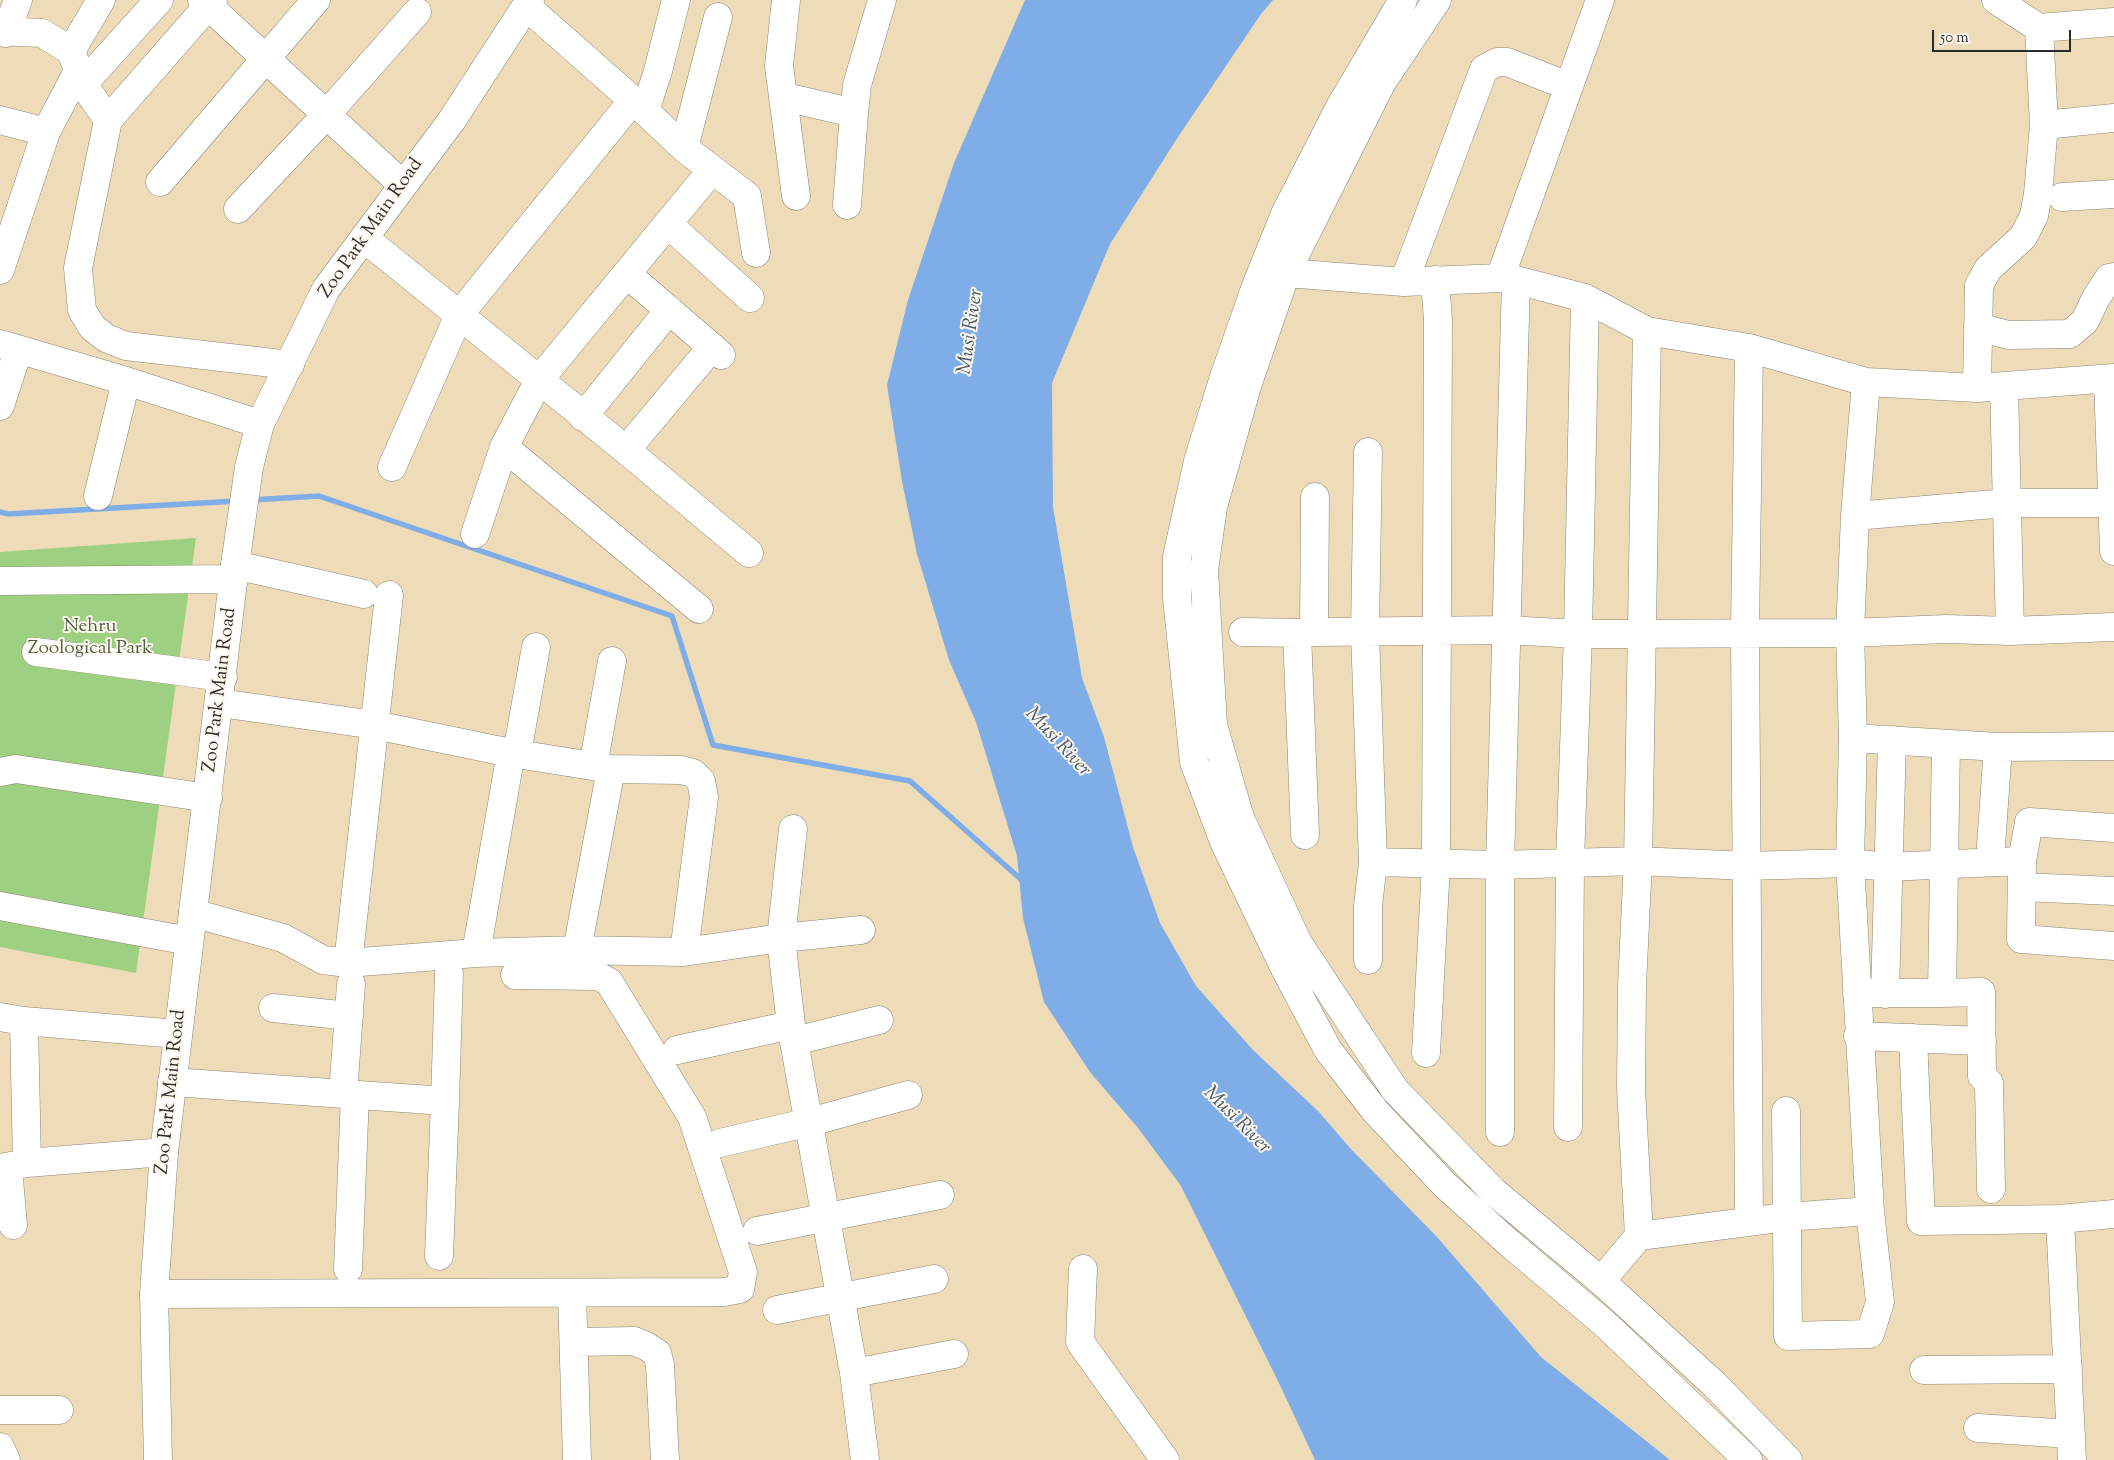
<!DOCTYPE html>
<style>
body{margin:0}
#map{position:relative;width:2114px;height:1460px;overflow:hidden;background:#eedcb9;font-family:"Sorts Mill Goudy",serif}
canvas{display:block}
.scale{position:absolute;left:1932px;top:30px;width:139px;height:22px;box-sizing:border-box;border:2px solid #2b2b2b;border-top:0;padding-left:6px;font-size:15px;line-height:18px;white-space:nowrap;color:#2b2b2b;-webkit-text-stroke:4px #fbf7ec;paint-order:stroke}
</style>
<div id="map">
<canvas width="2114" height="1460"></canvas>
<div class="scale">50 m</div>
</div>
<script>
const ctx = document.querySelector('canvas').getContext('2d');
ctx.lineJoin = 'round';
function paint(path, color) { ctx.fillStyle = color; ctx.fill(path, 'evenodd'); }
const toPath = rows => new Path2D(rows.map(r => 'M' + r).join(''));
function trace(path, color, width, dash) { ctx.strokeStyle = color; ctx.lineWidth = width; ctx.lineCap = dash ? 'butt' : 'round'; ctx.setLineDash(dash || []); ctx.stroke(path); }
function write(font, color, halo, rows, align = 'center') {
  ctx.font = font + ' "Sorts Mill Goudy",serif'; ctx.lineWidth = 4; ctx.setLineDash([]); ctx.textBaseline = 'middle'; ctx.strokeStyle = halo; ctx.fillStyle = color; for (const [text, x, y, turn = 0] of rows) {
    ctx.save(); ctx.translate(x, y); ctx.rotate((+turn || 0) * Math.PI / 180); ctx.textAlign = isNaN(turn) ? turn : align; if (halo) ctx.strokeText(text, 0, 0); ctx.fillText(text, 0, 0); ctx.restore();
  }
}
paint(toPath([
 [196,538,136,973,0,947,0,552]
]), '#9dd181');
paint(toPath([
 [1025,0,1273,0,1261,14,1178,137,1110,244,1052,383,1053,507,1082,678,1104,737,1133,847,1160,923,1196,986,1253,1050,1319,1112,1350,1148,1437,1237,1541,1357,1670,1460,1315,1460,1278,1381,1181,1186,1138,1128,1090,1072,1044,1002,1023,918,1017,856,976,722,949,660,917,554,902,481,887,385,908,300,954,163]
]), '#7eade8');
trace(toPath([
 [251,500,319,496,672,616,713,745,910,781,1024,882],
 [0,512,8,514,237,501]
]), '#7eade8', 5.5);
const minor = toPath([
 [202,0,403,185],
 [213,0,108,120,78,268,82,310,92,327,106,338,126,346,290,365],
 [786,0,779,66,796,196],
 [1403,0,1341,105,1285,214,1256,286,1224,377,1198,461,1177,557,1177,598,1194,762,1225,844,1284,967,1328,1050,1376,1112,1445,1185,1509,1243,1604,1323,1748,1460],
 [1437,0,1382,82,1286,273,1247,386,1213,507,1204,570,1213,725,1240,818,1298,943,1395,1090,1493,1191,1601,1281,1714,1384,1788,1460],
 [1996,0,2039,28,2114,22],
 [526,6,645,111,684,148,747,196,756,253],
 [0,31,42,33,71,51,83,84,108,120],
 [6,33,18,0],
 [71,51,101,0],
 [83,84,159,0],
 [785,97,854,113,847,205],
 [645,111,658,71,676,0],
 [854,113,857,85,882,0],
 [0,120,46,132],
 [2044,125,2114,118],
 [684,148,718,17],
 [160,182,316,0],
 [2062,197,2114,194],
 [238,209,326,115,417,12],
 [668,224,750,298],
 [364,238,626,450,749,553],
 [0,270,46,132,78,71],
 [1286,273,1404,282,1500,278,1516,280,1585,298,1647,331,1749,348,1866,382,1977,388,2114,378],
 [627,274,721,355],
 [1500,278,1600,0],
 [1404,282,1484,69,1497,62,1507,62,1568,86],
 [1978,327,2008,335,2070,334,2085,321,2096,298,2109,278,2114,277],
 [0,344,126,381,260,424],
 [2108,379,2114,551],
 [2004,386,2010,631],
 [1977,388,1979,285,1988,269,2023,237,2034,216,2038,194,2044,125,2039,28],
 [0,406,18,351],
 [583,417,669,310],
 [504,447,699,609],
 [626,450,712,347],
 [1368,452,1365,632,1373,862],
 [392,467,459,315,633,100],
 [98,496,126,381],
 [1855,516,2006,503,2114,503],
 [475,534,504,447,539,380,712,170],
 [235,565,364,594],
 [0,581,234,579],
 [389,595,348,963,476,953,577,950,684,952,781,938,791,1025,854,1373,865,1460],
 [1243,632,1297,633],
 [1314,632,1507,630,1578,634,1850,633,1946,629,2010,631,2114,627],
 [36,652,223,677],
 [220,703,375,725,511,753,611,769,681,770,693,773,701,781,704,797,684,952],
 [1853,738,1998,747,2114,746],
 [517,753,536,647],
 [593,766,612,661],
 [0,772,16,769,208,798],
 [2114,828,2029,822,2022,861,2021,939,2114,946],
 [793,829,781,938,861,930],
 [1305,835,1297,633,1314,632,1315,497],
 [1991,846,1998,747],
 [2022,887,2114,891],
 [0,906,189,941],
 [193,913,283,938,323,960,348,963],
 [577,950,611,769],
 [476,953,511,753],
 [1368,960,1368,906,1373,862,1500,865,1638,861,1747,866,1850,863,1887,867,2022,861],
 [1857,993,1942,993,1946,744],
 [1942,993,1981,992,1982,1076,1989,1083,1991,1189],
 [1885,994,1892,740],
 [273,1008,349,1016],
 [0,1017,24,1021,177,1034],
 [24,1021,27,1163],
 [1858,1036,1982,1041],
 [1913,1038,1921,1221,2060,1219,2114,1214],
 [795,1041,879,1020],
 [677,1050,791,1025],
 [1426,1053,1436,864,1438,320,1435,280],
 [172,1082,445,1101,439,1256],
 [343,1094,351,984],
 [445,1101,449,974],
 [1786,1111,1788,1336,1870,1334,1880,1302,1870,1211,1850,863,1853,738,1850,633,1855,516,1866,382],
 [1568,1127,1570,862,1578,634,1585,298],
 [1500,1132,1500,865,1516,280],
 [720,1143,810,1122,908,1095],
 [0,1168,27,1163,164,1152],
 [8,1168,13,1225],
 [2060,1219,2072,1460],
 [1749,1221,1745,632,1749,348],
 [757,1231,940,1195],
 [1639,1236,1631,1088,1632,986,1638,861,1647,331],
 [348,1269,355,1095],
 [1083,1269,1080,1342,1165,1460],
 [1601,1281,1639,1236,1786,1217,1870,1211],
 [572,1293,577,1460],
 [154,1294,724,1292,740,1289,743,1272,692,1117,609,982,598,976,515,975],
 [777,1310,934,1279],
 [574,1342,634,1341,646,1346,657,1353,660,1365,665,1460],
 [1924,1370,2068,1369],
 [854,1373,954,1354],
 [0,1410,59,1410],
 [1978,1428,2071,1434],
 [0,1447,6,1460]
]);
const major = toPath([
 [158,1460,154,1294,164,1152,235,565,249,467,260,424,326,289,452,120,530,0]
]);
trace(minor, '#8c8472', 29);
trace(major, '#8c8472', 29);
trace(minor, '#fff', 28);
trace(major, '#fff', 28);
write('19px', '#2b2b2b', '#fbf7ec', [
 ["Zoo Park Main Road",372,229,-55],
 ["Zoo Park Main Road",221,690,-83],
 ["Zoo Park Main Road",172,1092,-84]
]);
write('19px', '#4d5d45', '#fbf7ec', [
 ["Nehru",90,628],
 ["Zoological Park",90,650]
]);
write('italic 20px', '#48586d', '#fbf7ec', [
 ["Musi River",972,332,-82],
 ["Musi River",1057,743,47],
 ["Musi River",1236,1121,45]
]);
</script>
